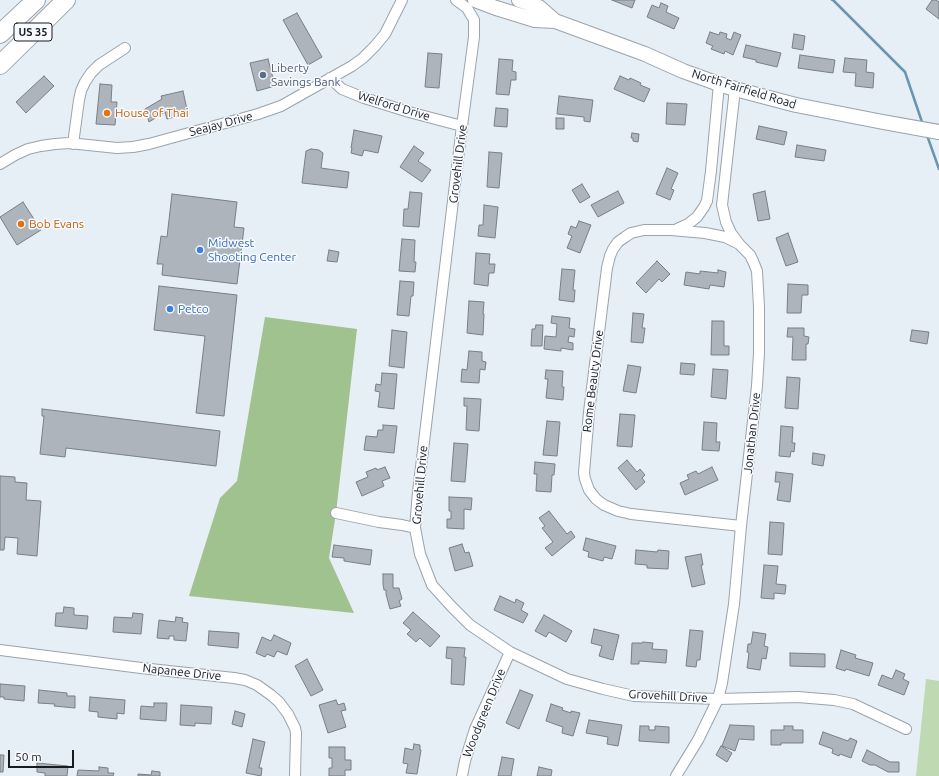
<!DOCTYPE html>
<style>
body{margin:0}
#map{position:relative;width:939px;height:776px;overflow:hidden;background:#e6eef6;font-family:Ubuntu,sans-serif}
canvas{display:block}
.scale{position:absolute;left:8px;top:750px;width:66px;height:18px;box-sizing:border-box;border:2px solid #181b1e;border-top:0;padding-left:5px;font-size:12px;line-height:14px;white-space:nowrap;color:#181b1e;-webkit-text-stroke:3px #f7fafe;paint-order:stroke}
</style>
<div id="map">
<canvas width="939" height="776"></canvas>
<div class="scale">50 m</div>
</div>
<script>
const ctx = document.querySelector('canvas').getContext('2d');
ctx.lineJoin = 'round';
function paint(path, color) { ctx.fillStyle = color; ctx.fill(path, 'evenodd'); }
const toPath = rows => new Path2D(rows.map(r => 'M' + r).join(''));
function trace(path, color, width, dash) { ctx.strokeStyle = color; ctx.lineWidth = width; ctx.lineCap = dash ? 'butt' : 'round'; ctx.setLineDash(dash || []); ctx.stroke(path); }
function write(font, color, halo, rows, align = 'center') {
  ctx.font = font + ' Ubuntu,sans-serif'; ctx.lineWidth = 3; ctx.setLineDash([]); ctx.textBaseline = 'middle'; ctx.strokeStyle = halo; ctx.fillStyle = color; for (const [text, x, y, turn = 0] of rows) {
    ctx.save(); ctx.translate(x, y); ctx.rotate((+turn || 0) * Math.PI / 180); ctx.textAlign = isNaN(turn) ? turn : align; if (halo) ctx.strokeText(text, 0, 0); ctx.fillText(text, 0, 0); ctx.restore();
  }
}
paint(toPath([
 [926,679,939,681,939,776,916,776]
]), '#bfd9b2');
paint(toPath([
 [265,317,357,329,336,513,329,558,354,613,189,596,220,498,237,481]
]), '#a0c28f');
trace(toPath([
 [832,0,834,1,905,72,922,122],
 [928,138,939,169]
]), '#6996ae', 2.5);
const building = toPath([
 [612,0,635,0,632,8,612,0],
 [932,0,936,0,939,2,939,19,926,9,932,0],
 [661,3,668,6,666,12,679,18,674,29,647,17,652,5,659,8,661,3],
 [297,13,322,57,308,65,283,20,297,13],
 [710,32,719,35,720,32,727,34,726,38,731,40,734,32,741,35,733,55,725,51,724,54,711,49,713,46,706,43,710,32],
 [794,34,805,36,803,50,792,48,794,34],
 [746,45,781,53,777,67,756,62,756,60,743,57,746,45],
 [428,53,442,54,439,88,425,87,428,53],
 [800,55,835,60,833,73,798,68,800,55],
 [845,58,867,60,866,72,874,73,873,88,855,86,856,73,843,72,845,58],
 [268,59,275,86,257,91,250,63,268,59],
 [499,59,513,60,512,71,516,72,516,80,511,80,509,95,496,94,499,59],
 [44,76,54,86,26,113,16,102,44,76],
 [620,76,629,80,630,78,641,83,640,85,650,89,644,102,614,89,620,76],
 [100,84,112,85,111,102,117,102,115,125,96,124,100,84],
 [183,91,188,114,167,119,165,112,149,122,145,109,162,99,161,96,183,91],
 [559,96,593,100,590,122,584,121,584,117,557,114,559,96],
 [667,103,687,104,685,125,666,124,667,103],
 [496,108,508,109,507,127,494,126,496,108],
 [556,118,564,118,564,129,556,129,556,118],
 [759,126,787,132,784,145,756,139,759,126],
 [354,130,382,136,378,153,364,150,362,156,351,153,352,148,351,148,354,130],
 [632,133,639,134,638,142,633,141,633,138,631,138,632,133],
 [797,145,826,150,824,161,795,157,797,145],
 [414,146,424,153,418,161,431,170,422,182,400,167,414,146],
 [311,149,319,150,323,153,321,168,349,172,347,188,302,183,306,151,311,149],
 [489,152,502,153,499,188,487,187,489,152],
 [667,168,678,173,671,189,674,190,670,200,656,194,667,168],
 [582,184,590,197,580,203,572,190,582,184],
 [618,191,624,203,598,217,591,205,618,191],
 [765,191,770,219,758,221,753,194,765,191],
 [410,192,422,193,419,227,403,226,404,209,408,209,410,192],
 [172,194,237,202,234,227,244,228,237,284,162,275,163,264,157,264,161,236,167,237,172,194],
 [23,202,41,230,17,245,0,217,23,202],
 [484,205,498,207,495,238,478,236,479,225,483,225,484,205],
 [579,221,591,225,580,253,567,248,572,236,568,234,571,226,576,228,579,221],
 [788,233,798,262,786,266,776,238,788,233],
 [402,239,415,240,414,262,416,262,415,272,399,271,402,239],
 [329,250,339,252,337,262,327,261,329,250],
 [476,253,490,254,489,264,495,264,494,273,489,273,488,286,474,284,476,253],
 [657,261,670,274,662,282,659,279,646,293,636,283,657,261],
 [562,269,575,270,573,290,575,290,574,302,559,300,562,269],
 [718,270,726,272,724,287,710,285,709,289,684,285,686,272,700,274,700,271,718,273,718,270],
 [400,281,414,282,413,296,411,296,409,316,397,315,400,281],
 [788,284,808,285,808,295,802,295,801,313,787,313,788,284],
 [159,286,237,295,224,416,196,413,205,336,154,330,159,286],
 [469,301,484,302,483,314,484,314,483,335,467,333,469,301],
 [633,313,644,314,642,328,645,328,643,343,631,342,633,313],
 [552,316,570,318,569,328,575,329,574,337,569,336,568,342,573,343,573,350,561,348,561,351,544,349,545,336,556,337,557,324,551,323,552,316],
 [712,321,724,321,724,346,729,346,729,355,711,355,712,321],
 [536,325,543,325,542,346,531,346,532,329,535,329,536,325],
 [788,328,804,328,804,336,809,337,808,344,806,344,806,360,792,360,793,337,787,337,788,328],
 [392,330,407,332,404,368,389,366,392,330],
 [912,330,929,332,927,344,910,341,912,330],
 [469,351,482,352,482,361,486,362,485,370,480,369,479,383,461,382,462,369,467,370,469,351],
 [681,363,695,364,694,375,680,374,681,363],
 [628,365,641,367,636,393,623,391,628,365],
 [713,369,728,370,726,399,711,397,713,369],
 [546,370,563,371,562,387,564,387,563,400,546,398,548,379,545,379,546,370],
 [382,373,397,374,394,409,378,407,380,392,375,391,376,384,381,385,382,373],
 [787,377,800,378,798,409,785,408,787,377],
 [464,398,481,399,479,431,466,430,467,406,464,406,464,398],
 [42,409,220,431,216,466,66,448,65,457,40,454,44,416,42,416,42,409],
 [620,414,635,415,632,447,617,446,620,414],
 [547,421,560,422,557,456,543,455,547,421],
 [704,422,717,423,716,442,720,442,719,451,702,450,704,422],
 [383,425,397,426,394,453,364,450,366,436,377,437,378,430,383,430,383,425],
 [781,426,793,427,792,443,795,443,794,452,791,451,790,457,779,456,781,426],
 [454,443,468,444,465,482,451,481,454,443],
 [813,453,825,455,823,466,812,464,813,453],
 [627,460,637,472,640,469,645,475,642,478,645,482,636,490,618,468,627,460],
 [535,462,555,464,554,475,552,475,551,492,536,491,537,474,534,474,535,462],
 [385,467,390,478,382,481,384,486,362,496,356,482,368,477,366,472,376,468,377,470,385,467],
 [712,467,718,480,685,495,680,483,689,479,687,475,696,471,698,474,712,467],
 [776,472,793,474,790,502,777,500,780,482,775,482,776,472],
 [0,476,15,477,15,482,27,483,26,500,41,501,37,556,17,554,18,538,5,537,4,550,0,550,0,476],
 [449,497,472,498,471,510,464,509,464,529,447,528,447,519,451,519,451,511,449,511,449,497],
 [549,511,567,534,571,531,575,537,552,556,545,548,553,542,542,528,545,526,539,518,549,511],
 [770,522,784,523,782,555,768,554,770,522],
 [586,538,616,546,612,559,604,557,603,561,588,557,589,552,583,550,586,538],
 [462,544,465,553,469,552,473,566,455,571,449,548,462,544],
 [334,545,372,550,370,565,344,561,344,558,332,557,334,545],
 [636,550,657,552,658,550,669,551,668,569,647,568,647,565,635,564,636,550],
 [701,554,703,565,701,565,705,584,692,587,685,557,701,554],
 [764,565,778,566,776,584,786,585,785,594,774,593,774,599,761,598,764,565],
 [383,574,393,574,393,588,399,588,402,599,399,601,401,606,390,609,386,594,386,590,384,590,383,584,383,574],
 [500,596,515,603,516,599,524,603,521,610,528,614,523,623,494,610,500,596],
 [64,607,74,608,74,615,88,616,87,629,55,626,56,613,63,613,64,607],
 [413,612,440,636,430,647,420,638,416,642,407,634,411,630,403,623,413,612],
 [133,613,143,614,141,634,113,632,114,617,132,618,133,613],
 [544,615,572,631,566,642,549,632,546,637,535,631,544,615],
 [176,617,183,618,182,622,188,623,186,641,174,640,174,636,169,636,169,639,157,638,159,620,175,622,176,617],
 [594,629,619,635,613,660,599,656,602,646,591,643,594,629],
 [690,630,703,631,700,660,697,660,696,667,686,666,690,630],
 [209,631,239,633,238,648,208,645,209,631],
 [753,632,766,634,764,646,768,647,766,659,762,658,760,670,747,668,749,653,747,652,748,644,751,644,753,632],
 [274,635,291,643,287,655,277,651,274,657,267,654,265,657,256,653,262,637,271,641,274,635],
 [643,642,653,643,652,649,667,650,666,663,639,661,639,664,631,664,632,643,642,643,643,642],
 [447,647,465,648,464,657,466,657,464,685,451,684,452,659,446,658,447,647],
 [841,650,856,655,855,658,873,663,869,676,846,669,845,671,836,668,841,650],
 [790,653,825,654,825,667,790,666,790,653],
 [307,659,323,690,311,696,295,666,307,659],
 [896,670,905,674,903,679,909,682,904,695,878,685,882,675,892,679,896,670],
 [0,684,25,686,24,701,4,699,4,697,0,697,0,684],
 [39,690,67,693,67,696,75,696,75,708,54,706,55,704,38,703,39,690],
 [520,690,533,695,519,729,506,723,520,690],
 [90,697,125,700,124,714,117,713,117,719,98,717,98,712,89,711,90,697],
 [336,700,338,705,344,703,346,710,341,711,346,727,328,733,319,705,336,700],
 [154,703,167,703,166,721,140,719,141,706,154,707,154,703],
 [551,704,563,708,562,710,571,713,571,711,580,713,573,736,562,733,563,727,546,721,551,704],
 [181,705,212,707,211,724,195,723,195,726,180,725,181,705],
 [235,711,245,714,242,727,232,724,235,711],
 [589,720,622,725,618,746,607,744,608,737,586,733,589,720],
 [730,725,754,726,754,740,739,739,735,751,722,746,730,725],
 [640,726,649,726,649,730,655,730,655,726,669,727,669,743,639,741,640,726],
 [784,726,793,726,793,730,803,730,803,743,781,743,781,745,771,745,771,730,784,730,784,726],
 [823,732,848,741,850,738,857,741,851,758,840,754,839,756,832,753,833,749,819,744,823,732],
 [253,739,265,742,259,768,262,768,261,776,246,773,253,739],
 [414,744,420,745,420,750,421,750,417,774,406,773,408,764,403,763,405,748,413,750,414,744],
 [721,746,732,753,727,762,716,755,721,746],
 [329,747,345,747,345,760,351,760,351,770,345,770,345,776,329,776,329,768,332,768,332,758,329,758,329,747],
 [867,750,890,762,899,762,899,772,888,772,875,765,870,765,862,761,867,750],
 [0,755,4,755,3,772,0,772,0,755],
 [502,757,514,759,511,776,498,776,502,757],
 [37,763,68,766,67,776,45,776,45,773,37,772,37,763],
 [99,767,108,768,108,773,114,773,113,776,77,776,78,770,99,771,99,767],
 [539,767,552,770,551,776,537,776,539,767],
 [152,771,160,772,160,776,138,776,138,774,151,775,152,771]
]);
paint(building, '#adb4bc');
trace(building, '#787f86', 1);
const minor = toPath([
 [456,0,467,8,474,20,474,37,462,126,418,492,415,528,420,554,432,585,451,606,470,625,510,652,567,679,603,689,634,696,718,699,798,697,834,700,853,704,906,729],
 [330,78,342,89,364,98,409,112,462,126],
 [73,144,79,100,81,91,85,82,91,73,99,65,125,48],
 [0,164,15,155,28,149,41,146,55,144,69,143,117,148,133,147,149,144,258,114,281,106,352,66,363,58,375,46,385,34,402,0],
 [677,229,688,224,697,217,704,207,707,201,711,171,719,84],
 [737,243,725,237,705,233,671,230,644,230,631,233,625,237,618,242,613,249,610,256,607,268,589,412,584,473,585,479,589,490,596,499,604,505,618,511,631,514,741,526],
 [336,513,379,522,402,525,415,528],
 [0,650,141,668,234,678,245,680,257,685,271,695,279,702,288,714,295,728,296,733,295,776],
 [462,776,465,761,475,729,510,652],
 [676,776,698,740,718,699,722,683,734,604,741,526,757,386,759,353,759,307,757,271,753,261,750,255,740,245,731,233,726,222,722,205,735,89]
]);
const secondary = toPath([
 [475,0,496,8,535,20,555,21,645,54,683,71,719,84,735,89,796,105,883,122,939,132],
 [519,0,539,7,555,21]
]);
const motorway = toPath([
 [0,34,36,0],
 [0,65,66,0]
]);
trace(minor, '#9ba3ab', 12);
trace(secondary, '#9ba3ab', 16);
trace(motorway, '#9ba3ab', 20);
trace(minor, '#fff', 10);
trace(secondary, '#fff', 14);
trace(motorway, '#fff', 18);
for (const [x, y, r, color] of [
 [263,75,4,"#5c6f8a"],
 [107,113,4,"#e8710a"],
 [21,224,4,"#e8710a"],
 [200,250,4,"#3f7fe0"],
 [170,309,4,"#3f7fe0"]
]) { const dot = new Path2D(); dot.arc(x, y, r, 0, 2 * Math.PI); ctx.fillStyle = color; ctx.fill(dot); trace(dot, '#f7fafe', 1.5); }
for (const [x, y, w] of [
 [33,32,38]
]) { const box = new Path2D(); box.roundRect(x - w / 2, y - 9, w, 18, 3); ctx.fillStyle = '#f7fafe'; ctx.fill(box); trace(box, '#181b1e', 1); }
write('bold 11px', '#181b1e', null, [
 ["US 35",33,32]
]);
write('12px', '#4e5e75', '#f7fafe', [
 ["Liberty",271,68],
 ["Savings Bank",271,82]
], 'left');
write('12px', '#181b1e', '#f7fafe', [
 ["North Fairfield Road",744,89,17],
 ["Welford Drive",394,106,17],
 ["Seajay Drive",221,124,-15],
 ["Grovehill Drive",458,164,-83],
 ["Rome Beauty Drive",593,381,-83],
 ["Jonathan Drive",752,433,-84],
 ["Grovehill Drive",420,485,-85],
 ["Napanee Drive",182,672,6],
 ["Grovehill Drive",668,696,3],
 ["Woodgreen Drive",484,713,-68]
]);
write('12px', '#c56008', '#f7fafe', [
 ["House of Thai",115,113],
 ["Bob Evans",29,224]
], 'left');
write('12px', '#366cbe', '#f7fafe', [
 ["Midwest",208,243],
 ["Shooting Center",208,257],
 ["Petco",178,309]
], 'left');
</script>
